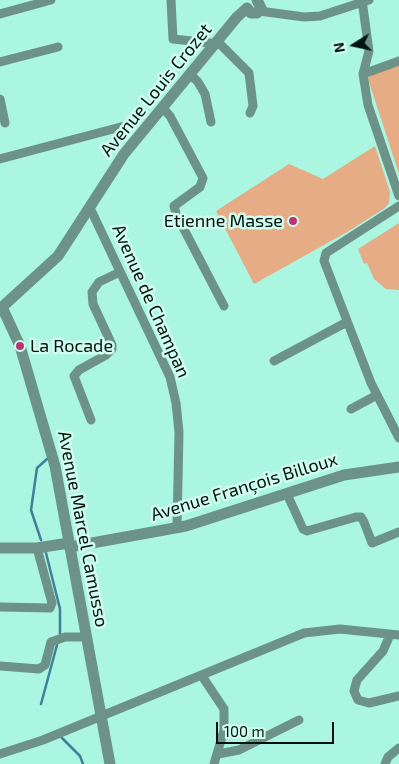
<!DOCTYPE html>
<meta charset="utf-8">
<style>
body{margin:0}
#map{position:relative;width:399px;height:764px;overflow:hidden;background:#abf6e1;font-family:"Exo 2",sans-serif}
canvas{display:block}
.north{position:absolute;left:329px;top:20px;width:50px;height:50px;-webkit-text-stroke:4px #d1fdef;paint-order:stroke;rotate:260deg;font-size:14px;font-weight:700;line-height:20px;text-align:center;color:#00130e}
.north::after{content:'';display:block;margin:auto;width:18px;height:22px;background:#00130e;clip-path:polygon(50% 0,100% 100%,50% 72%,0 100%)}
.scale{position:absolute;left:216px;top:722px;width:118px;height:22px;box-sizing:border-box;border:2px solid #00130e;border-top:0;padding-left:6px;font-size:15px;line-height:18px;white-space:nowrap;color:#00130e;-webkit-text-stroke:4px #d1fdef;paint-order:stroke}
</style>
<div id="map">
<canvas width="399" height="764"></canvas>
<div class="north">N</div>
<div class="scale">100 m</div>
</div>
<script>
const ctx = document.querySelector('canvas').getContext('2d');
ctx.lineJoin = 'round';
function paint(path, color) { ctx.fillStyle = color; ctx.fill(path, 'evenodd'); }
const toPath = rows => new Path2D(rows.map(r => 'M' + r).join(''));
function trace(path, color, width, dash) { ctx.strokeStyle = color; ctx.lineWidth = width; ctx.lineCap = dash ? 'butt' : 'round'; ctx.setLineDash(dash || []); ctx.stroke(path); }
function write(font, color, halo, rows, align = 'center') {
  ctx.font = font + ' "Exo 2",sans-serif'; ctx.lineWidth = 5; ctx.setLineDash([]); ctx.textBaseline = 'middle'; ctx.strokeStyle = halo; ctx.fillStyle = color; for (const [text, x, y, turn = 0] of rows) {
    ctx.save(); ctx.translate(x, y); ctx.rotate((+turn || 0) * Math.PI / 180); ctx.textAlign = isNaN(turn) ? turn : align; if (halo) ctx.strokeText(text, 0, 0); ctx.fillText(text, 0, 0); ctx.restore();
  }
}
paint(toPath([
 [399,63,399,174,368,79,371,73],
 [375,146,390,192,389,203,385,208,349,231,254,284,216,211,289,164,323,179],
 [399,223,399,290,398,290,386,289,374,279,367,263,364,264,358,249]
]), '#e5ac85');
trace(toPath([
 [41,540,31,510,37,468,47,459],
 [46,553,60,609,60,634],
 [41,704,57,645],
 [62,738,80,756,83,764]
]), '#437f9c', 2.5);
trace(toPath([
 [171,0,173,39,210,43,214,46],
 [362,0,369,51,363,74,368,105,399,196],
 [259,11,304,17,320,16,369,0],
 [0,14,51,0],
 [218,42,249,73,253,106,250,113],
 [0,62,58,47],
 [190,74,198,82,205,94,211,122],
 [363,74,399,61],
 [0,99,5,123],
 [162,107,170,116,203,178,200,187,174,206,176,214,224,306],
 [0,159,132,124],
 [399,206,326,253,324,261,371,383,399,438],
 [90,208,170,377,176,403,179,432,177,528],
 [274,361,347,322],
 [351,409,377,395],
 [91,420,74,376,79,370,106,355,112,349,112,345,93,304,92,292,99,282,120,272],
 [287,494,303,529,307,531,356,517,361,517,364,522,372,543,399,532],
 [0,607,50,608,52,603,37,548],
 [390,635,383,651,357,680,354,691,358,700,369,703,399,696],
 [0,666,39,669,45,665,51,642,65,637,87,637],
 [202,676,224,709,224,730,214,764],
 [0,754,43,740,304,633,340,629,399,635],
 [218,754,239,750,299,720],
 [385,764,388,757,399,748]
]), '#6d9388', 9);
trace(toPath([
 [247,8,251,13,257,13,261,8,257,0],
 [2,307,20,346,55,466,110,764],
 [0,309,58,256,124,154,237,17,247,8],
 [70,547,186,526,344,475,399,467],
 [0,548,37,548,69,543]
]), '#6d9388', 11);
for (const [x, y, r, color] of [
 [293,221,5,"#ba3475"],
 [20,346,5,"#ba3475"]
]) { const dot = new Path2D(); dot.arc(x, y, r, 0, 2 * Math.PI); ctx.fillStyle = color; ctx.fill(dot); trace(dot, '#d1fdef', 2); }
write('18px', '#00130e', '#d1fdef', [
 ["Avenue Louis Crozet",156,90,-51],
 ["Avenue de Champan",151,301,66],
 ["Avenue François Billoux",244,487,-17],
 ["Avenue Marcel Camusso",83,529,79]
]);
write('18px', '#00130e', '#d1fdef', [
 ["Etienne Masse",283,221],
 ["La Rocade",30,346,"left"]
], 'right');
</script>
